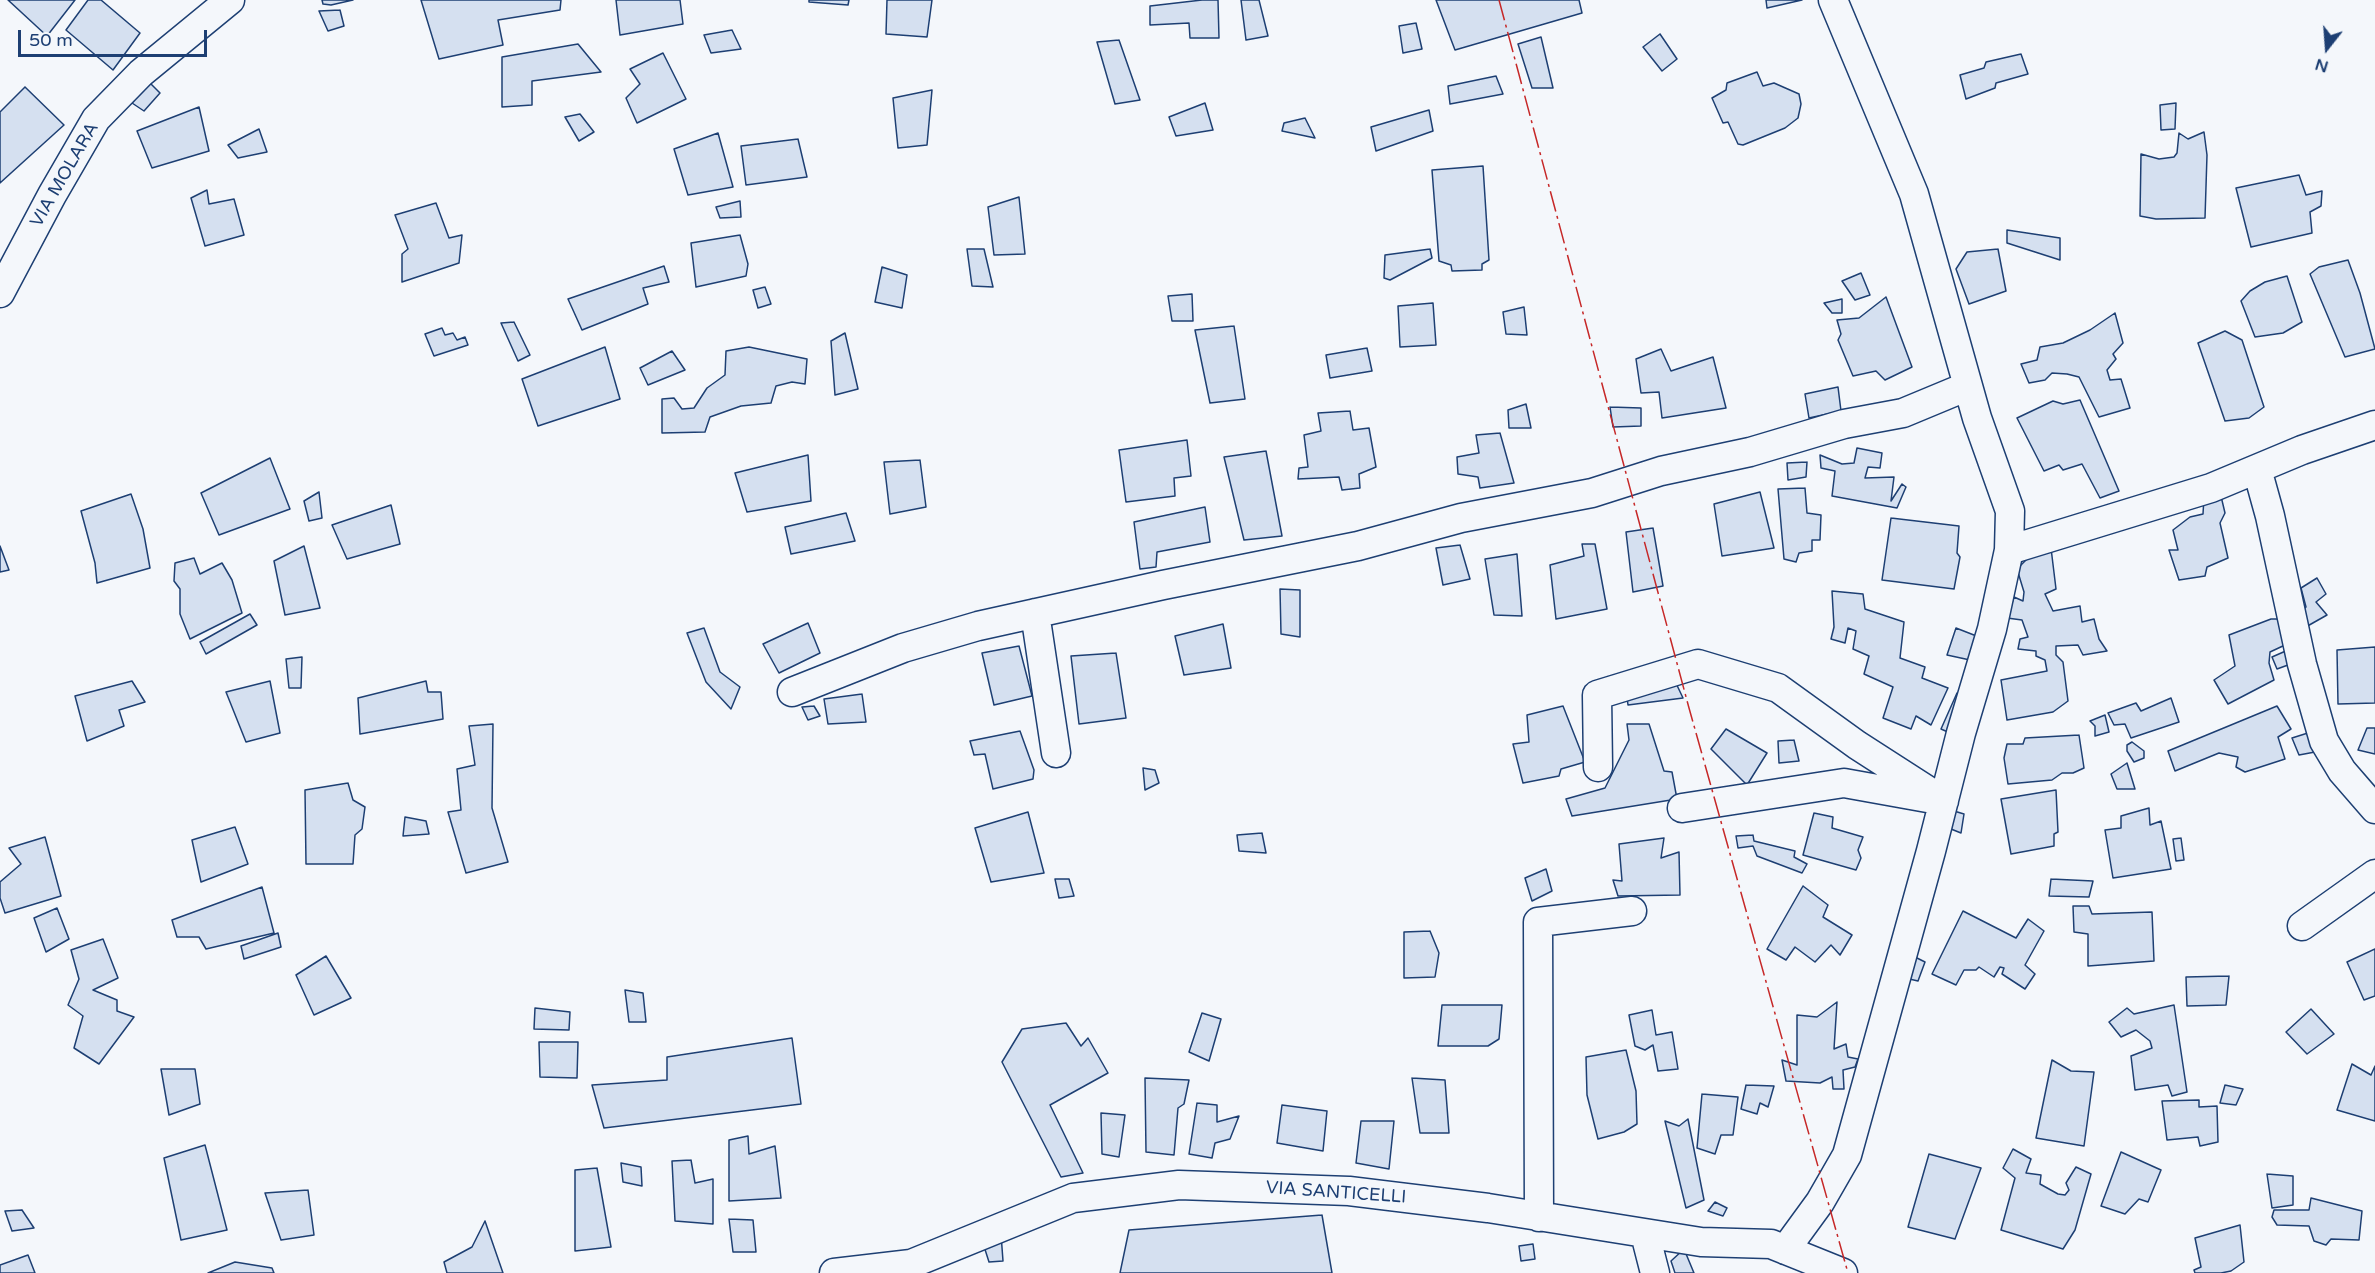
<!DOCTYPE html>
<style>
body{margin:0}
#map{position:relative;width:2375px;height:1273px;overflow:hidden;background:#f4f7fb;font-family:"Varela Round",sans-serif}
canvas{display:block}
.north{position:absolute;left:2297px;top:18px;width:60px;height:60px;-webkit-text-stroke:4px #f4f7fb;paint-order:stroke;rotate:197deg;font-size:16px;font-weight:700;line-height:24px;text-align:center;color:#1d3f73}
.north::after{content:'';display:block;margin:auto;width:21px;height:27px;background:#1d3f73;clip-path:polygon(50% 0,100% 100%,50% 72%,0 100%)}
.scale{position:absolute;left:18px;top:30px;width:189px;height:27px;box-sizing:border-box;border:3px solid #1d3f73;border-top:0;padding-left:8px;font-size:18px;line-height:21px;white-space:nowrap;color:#1d3f73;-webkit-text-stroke:4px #f4f7fb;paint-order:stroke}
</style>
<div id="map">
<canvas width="2375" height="1273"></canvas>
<div class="north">N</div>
<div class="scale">50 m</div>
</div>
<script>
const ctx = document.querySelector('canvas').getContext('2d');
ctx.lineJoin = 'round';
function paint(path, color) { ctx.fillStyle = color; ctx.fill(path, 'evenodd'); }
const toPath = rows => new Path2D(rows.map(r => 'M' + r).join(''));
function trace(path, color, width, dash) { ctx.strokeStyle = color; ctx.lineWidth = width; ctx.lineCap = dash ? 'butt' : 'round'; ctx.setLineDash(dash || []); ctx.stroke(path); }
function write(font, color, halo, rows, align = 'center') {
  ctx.font = font + ' "Varela Round",sans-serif'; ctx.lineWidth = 4.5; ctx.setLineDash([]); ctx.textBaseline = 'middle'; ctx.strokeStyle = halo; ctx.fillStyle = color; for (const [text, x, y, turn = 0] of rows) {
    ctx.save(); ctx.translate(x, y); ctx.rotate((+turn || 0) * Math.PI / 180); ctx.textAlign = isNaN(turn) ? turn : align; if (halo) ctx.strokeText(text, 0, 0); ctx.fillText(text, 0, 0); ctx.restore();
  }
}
const building = toPath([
 [8,0,75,0,47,36,8,0],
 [88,0,101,0,140,33,113,70,66,30,88,0],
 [322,0,353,0,331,5,323,4,322,0],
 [421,0,561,0,560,10,498,20,503,45,439,59,421,0],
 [616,0,680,0,683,24,620,35,616,0],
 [809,0,849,0,848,5,809,2,809,0],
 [887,0,932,0,927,37,886,34,887,0],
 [1202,0,1218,0,1219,38,1190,38,1189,23,1150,25,1150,6,1202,0],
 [1241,0,1259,0,1268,36,1246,40,1241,0],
 [1436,0,1579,0,1582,13,1455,50,1436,0],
 [1766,0,1802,0,1767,8,1766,0],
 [340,10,344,26,328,31,319,11,340,10],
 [1416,23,1422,49,1403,53,1399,26,1416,23],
 [732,30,741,49,711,53,704,35,732,30],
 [1660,34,1677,59,1662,71,1643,47,1660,34],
 [1541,37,1553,88,1532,88,1518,44,1541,37],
 [1119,40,1140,100,1115,104,1097,42,1119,40],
 [578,44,601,72,532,81,532,105,502,107,502,57,578,44],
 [663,53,686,99,637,123,626,98,640,84,630,69,663,53],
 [2021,54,2028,74,1996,83,1995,88,1966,99,1960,75,1984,68,1986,62,2021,54],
 [1757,72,1763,86,1774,83,1799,94,1801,104,1798,118,1785,128,1743,145,1738,144,1728,122,1723,123,1712,98,1726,90,1727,83,1757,72],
 [1496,76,1503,94,1450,104,1448,86,1496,76],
 [148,81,160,93,144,111,132,103,148,81],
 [25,87,64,125,0,183,0,112,25,87],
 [932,90,927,145,898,148,893,98,932,90],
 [1205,103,1213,130,1176,136,1169,117,1205,103],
 [2176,103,2175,129,2161,130,2160,105,2176,103],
 [199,107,209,151,152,168,137,131,199,107],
 [1429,110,1433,131,1376,151,1371,127,1429,110],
 [580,114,594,132,579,141,565,117,580,114],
 [1305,118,1315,138,1282,131,1284,123,1305,118],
 [259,129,267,152,238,158,228,145,259,129],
 [2204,132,2207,155,2205,218,2156,219,2140,216,2141,154,2159,159,2174,157,2177,153,2179,133,2188,139,2204,132],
 [718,133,733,187,688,195,674,149,718,133],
 [798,139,807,177,746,185,741,146,798,139],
 [1483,166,1489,260,1482,264,1482,270,1452,271,1451,265,1439,261,1432,170,1483,166],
 [2299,175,2306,195,2322,191,2321,206,2310,212,2312,233,2251,247,2236,188,2299,175],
 [207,190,209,204,234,199,244,235,205,246,191,198,207,190],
 [1019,197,1025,254,994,255,988,207,1019,197],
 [740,201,741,217,720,218,716,207,740,201],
 [436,203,449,238,462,235,459,263,402,282,402,254,408,249,395,215,436,203],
 [2007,230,2060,238,2060,260,2007,243,2007,230],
 [740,235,748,264,746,276,696,287,691,243,740,235],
 [967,249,984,249,993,287,972,286,967,249],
 [1430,249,1432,258,1390,280,1384,278,1385,255,1430,249],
 [1998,249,2006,291,1969,304,1956,269,1967,252,1998,249],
 [2348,260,2360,293,2375,349,2345,357,2310,274,2319,267,2348,260],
 [664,266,669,282,643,288,648,304,582,330,568,299,664,266],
 [882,267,907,275,902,308,875,302,882,267],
 [1861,273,1870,295,1855,300,1842,281,1861,273],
 [2287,276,2302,322,2283,333,2255,337,2241,301,2250,291,2265,282,2287,276],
 [765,287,771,304,758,308,753,290,765,287],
 [1192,294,1193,321,1172,321,1168,296,1192,294],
 [1886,297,1912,367,1885,380,1876,371,1853,376,1838,340,1841,334,1837,320,1859,318,1886,297],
 [1842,299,1842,313,1832,313,1824,303,1842,299],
 [1433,303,1436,345,1400,347,1398,306,1433,303],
 [1524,307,1527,335,1506,334,1503,312,1524,307],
 [2115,313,2123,343,2113,354,2116,359,2107,370,2110,380,2121,379,2130,408,2099,417,2079,377,2067,374,2052,373,2045,380,2029,383,2021,364,2037,360,2040,347,2063,343,2090,330,2115,313],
 [514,322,530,355,518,361,501,323,514,322],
 [1234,326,1245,399,1210,403,1195,330,1234,326],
 [442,328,445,335,453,333,457,340,465,337,468,345,434,356,425,334,442,328],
 [2225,331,2242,340,2264,407,2249,418,2225,421,2198,343,2225,331],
 [845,333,858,389,835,395,831,341,845,333],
 [605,347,620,399,538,426,522,379,605,347],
 [749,347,807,359,805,384,792,382,776,386,771,403,741,406,710,417,705,432,662,433,662,399,674,398,682,409,694,408,707,388,725,375,726,351,749,347],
 [1367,348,1372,371,1330,378,1326,355,1367,348],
 [1661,349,1671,371,1713,357,1726,408,1662,418,1659,392,1641,393,1636,359,1661,349],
 [672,351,685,370,648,385,640,368,672,351],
 [1838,387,1841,411,1809,418,1805,394,1838,387],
 [2080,400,2119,491,2100,498,2082,464,2063,470,2059,465,2044,471,2017,418,2053,401,2063,404,2080,400],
 [1526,404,1531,428,1509,428,1508,410,1526,404],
 [1610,407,1641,408,1641,426,1613,427,1610,407],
 [1350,411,1353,430,1369,428,1376,467,1359,474,1360,488,1342,490,1339,477,1298,479,1299,468,1308,467,1304,435,1321,431,1318,413,1350,411],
 [1500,433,1514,483,1480,488,1478,477,1458,474,1457,457,1479,453,1476,435,1500,433],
 [1187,440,1191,476,1174,478,1175,496,1126,502,1119,450,1187,440],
 [1857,448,1882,453,1880,468,1868,467,1865,478,1894,477,1891,501,1902,484,1906,487,1897,508,1832,496,1835,471,1821,468,1820,455,1842,464,1854,463,1857,448],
 [1266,451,1282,536,1244,540,1224,457,1266,451],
 [808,455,811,501,747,512,735,473,808,455],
 [270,458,290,509,219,535,201,493,270,458],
 [920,460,926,507,890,514,884,462,920,460],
 [1807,462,1806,477,1788,480,1787,463,1807,462],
 [1805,488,1807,513,1821,515,1820,540,1812,540,1812,551,1799,553,1796,562,1784,559,1778,489,1805,488],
 [319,492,322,518,309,521,304,501,319,492],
 [1760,492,1774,548,1722,556,1714,504,1760,492],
 [2220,492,2225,513,2220,523,2228,558,2207,567,2205,576,2179,580,2169,550,2178,550,2173,530,2190,517,2203,514,2204,497,2220,492],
 [131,494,143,529,150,568,97,583,95,563,81,511,131,494],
 [391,505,400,544,347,559,332,525,391,505],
 [1205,507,1210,542,1157,552,1156,567,1140,569,1134,522,1205,507],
 [846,513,855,541,791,554,785,527,846,513],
 [1891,518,1959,526,1957,553,1960,557,1954,589,1882,580,1891,518],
 [1653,528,1663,586,1633,592,1626,532,1653,528],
 [1582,544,1595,544,1607,609,1556,619,1550,565,1584,556,1582,544],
 [1460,545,1470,579,1443,585,1436,548,1460,545],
 [0,546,9,570,0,572,0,546],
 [304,546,320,608,285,615,274,561,304,546],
 [2051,548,2056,589,2045,594,2053,611,2080,606,2082,622,2094,619,2099,639,2107,651,2083,655,2078,645,2056,646,2056,655,2063,662,2068,701,2053,712,2007,720,2001,680,2047,671,2045,660,2036,656,2036,651,2018,649,2020,639,2028,637,2022,620,2007,618,2014,597,2023,601,2024,592,2017,569,2030,556,2051,548],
 [1517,554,1522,616,1494,615,1485,559,1517,554],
 [194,558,200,574,222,563,232,580,242,613,190,639,180,614,180,589,174,581,175,563,194,558],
 [2317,578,2326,594,2316,602,2327,615,2304,628,2297,616,2306,607,2301,588,2317,578],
 [1280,589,1300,590,1300,637,1281,634,1280,589],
 [1832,591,1863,594,1865,609,1904,622,1900,658,1925,667,1922,678,1948,688,1931,725,1916,716,1911,729,1883,718,1893,687,1864,674,1869,656,1853,649,1856,631,1848,628,1845,643,1831,639,1834,627,1832,591],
 [250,614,257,625,206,654,200,642,250,614],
 [2271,619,2281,619,2285,645,2270,652,2269,663,2274,680,2228,704,2214,680,2235,666,2229,635,2271,619],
 [808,623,820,653,779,673,763,644,808,623],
 [1223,624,1231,668,1184,675,1175,636,1223,624],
 [704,628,720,672,740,687,731,709,706,682,687,633,704,628],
 [1956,628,1979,637,1970,660,1947,655,1956,628],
 [1019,646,1032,696,994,705,982,653,1019,646],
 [2375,647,2375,703,2338,704,2337,650,2375,647],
 [2288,650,2288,665,2277,669,2272,657,2288,650],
 [1116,653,1126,718,1079,724,1071,656,1116,653],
 [302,657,301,688,289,688,286,659,302,657],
 [1674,679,1683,698,1628,705,1626,690,1674,679],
 [132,681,145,702,119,710,124,726,87,741,75,696,132,681],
 [270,681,280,733,246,742,226,692,270,681],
 [426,681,428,692,441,692,443,719,360,734,358,698,426,681],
 [1957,693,1965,697,1957,736,1941,729,1957,693],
 [862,694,866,722,828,724,824,699,862,694],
 [2171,698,2179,722,2131,738,2125,724,2114,725,2108,713,2136,703,2141,711,2171,698],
 [814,706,820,716,808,720,802,707,814,706],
 [1563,706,1585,762,1561,769,1559,776,1523,783,1513,744,1529,742,1527,715,1563,706],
 [2277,706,2291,729,2278,737,2285,759,2245,772,2236,767,2238,757,2219,753,2175,771,2168,751,2277,706],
 [2105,715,2109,732,2095,736,2095,726,2090,721,2105,715],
 [493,724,492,808,508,862,466,873,448,812,461,810,457,769,475,765,469,726,493,724],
 [1627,724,1649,724,1664,771,1672,772,1677,799,1572,816,1566,799,1605,788,1629,740,1627,724],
 [2367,728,2375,728,2375,754,2358,750,2367,728],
 [1726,729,1767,753,1747,785,1711,749,1726,729],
 [1020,731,1034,770,1033,779,993,789,985,754,974,755,970,741,1020,731],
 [2311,732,2315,752,2299,755,2292,738,2311,732],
 [2079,735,2084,768,2073,773,2062,773,2052,780,2008,784,2004,758,2007,744,2023,744,2025,738,2079,735],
 [1794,740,1799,761,1779,763,1778,741,1794,740],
 [2132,742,2144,751,2144,758,2134,762,2127,751,2127,745,2132,742],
 [2127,763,2135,789,2117,789,2111,774,2127,763],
 [1143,768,1155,770,1159,783,1145,790,1143,768],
 [348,783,353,800,365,807,362,829,355,835,353,864,306,864,305,790,348,783],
 [2056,790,2058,832,2054,834,2054,846,2011,854,2001,799,2056,790],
 [2149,808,2150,825,2161,821,2171,869,2113,878,2105,830,2121,828,2121,816,2149,808],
 [1954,811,1964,814,1961,833,1946,827,1954,811],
 [1028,812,1044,873,991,882,975,828,1028,812],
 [1814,813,1833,817,1832,828,1863,837,1858,850,1861,858,1856,870,1803,855,1814,813],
 [405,817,426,821,429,834,403,836,405,817],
 [235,827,248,864,201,882,192,840,235,827],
 [1262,833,1266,853,1239,851,1237,835,1262,833],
 [1753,835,1754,841,1795,851,1794,857,1807,864,1802,873,1757,856,1753,846,1738,848,1736,836,1753,835],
 [45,837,61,896,5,913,0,898,0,882,21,864,9,848,45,837],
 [1664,838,1661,858,1679,852,1680,895,1618,896,1613,880,1622,881,1619,844,1664,838],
 [2181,838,2184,860,2176,861,2173,839,2181,838],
 [1546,869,1552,891,1532,901,1525,878,1546,869],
 [1055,879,1069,879,1074,896,1059,898,1055,879],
 [2051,879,2093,881,2089,897,2049,896,2051,879],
 [1803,886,1828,905,1823,917,1852,935,1840,955,1831,945,1815,962,1795,947,1786,960,1767,949,1803,886],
 [262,887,274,933,206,949,199,937,177,937,172,920,262,887],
 [2073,906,2089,906,2092,914,2152,912,2154,961,2088,966,2088,934,2074,932,2073,906],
 [57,908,69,939,46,952,34,918,57,908],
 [1963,911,2016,938,2028,919,2044,931,2025,965,2035,974,2025,989,2002,974,2004,968,2000,967,1994,977,1979,967,1976,970,1964,970,1956,985,1932,974,1963,911],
 [1430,931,1439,953,1435,977,1404,978,1404,932,1430,931],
 [278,933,281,947,244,959,241,946,278,933],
 [103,939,118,978,93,990,117,1000,117,1011,134,1017,99,1064,74,1048,83,1016,68,1005,79,979,71,950,103,939],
 [2375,949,2375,996,2364,1000,2347,962,2375,949],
 [1911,955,1925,962,1918,981,1901,977,1911,955],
 [326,956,351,998,314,1015,296,975,326,956],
 [2229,976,2226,1005,2187,1006,2186,977,2229,976],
 [625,990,643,993,646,1022,629,1022,625,990],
 [1837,1002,1834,1049,1846,1044,1848,1057,1858,1059,1855,1067,1843,1070,1844,1089,1833,1089,1832,1077,1820,1083,1786,1081,1782,1060,1797,1065,1797,1015,1817,1017,1837,1002],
 [1442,1005,1502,1005,1499,1039,1488,1046,1438,1046,1442,1005],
 [2174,1005,2187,1092,2172,1096,2168,1085,2135,1090,2131,1056,2152,1048,2150,1041,2136,1030,2121,1037,2109,1022,2127,1008,2134,1014,2174,1005],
 [535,1008,570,1012,569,1030,534,1029,535,1008],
 [2311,1009,2334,1034,2307,1054,2286,1032,2311,1009],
 [1652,1010,1656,1035,1672,1032,1678,1069,1658,1071,1653,1045,1645,1050,1635,1046,1629,1015,1652,1010],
 [1202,1013,1221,1019,1209,1061,1189,1052,1202,1013],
 [1066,1023,1081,1046,1088,1038,1108,1073,1050,1105,1083,1173,1061,1177,1002,1062,1022,1029,1066,1023],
 [792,1038,801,1104,604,1128,592,1085,667,1080,667,1057,792,1038],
 [539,1042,578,1042,577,1078,540,1077,539,1042],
 [1626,1050,1636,1091,1637,1124,1624,1132,1598,1139,1587,1095,1586,1057,1626,1050],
 [2052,1060,2071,1071,2094,1072,2084,1146,2036,1138,2052,1060],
 [2352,1064,2371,1075,2375,1066,2375,1121,2337,1110,2352,1064],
 [161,1069,195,1069,200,1104,169,1115,161,1069],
 [1145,1078,1189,1080,1184,1104,1178,1108,1174,1155,1146,1152,1145,1078],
 [1412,1078,1445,1080,1449,1133,1420,1133,1412,1078],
 [1746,1085,1774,1086,1768,1107,1760,1103,1757,1114,1741,1109,1746,1085],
 [2225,1085,2243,1089,2236,1105,2220,1103,2225,1085],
 [1702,1094,1738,1097,1733,1135,1721,1135,1715,1154,1697,1148,1702,1094],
 [2199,1100,2199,1107,2217,1106,2218,1142,2200,1146,2198,1137,2167,1140,2162,1101,2199,1100],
 [1197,1103,1217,1105,1217,1122,1239,1116,1230,1139,1215,1143,1212,1158,1189,1154,1197,1103],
 [1282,1105,1327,1111,1323,1151,1277,1143,1282,1105],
 [1101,1113,1125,1115,1119,1157,1102,1154,1101,1113],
 [1688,1119,1704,1200,1686,1208,1665,1121,1679,1126,1688,1119],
 [1361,1121,1394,1121,1389,1169,1356,1163,1361,1121],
 [748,1136,749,1154,775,1146,781,1198,729,1201,729,1140,748,1136],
 [205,1145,227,1230,181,1240,164,1158,205,1145],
 [2013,1149,2031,1159,2026,1173,2041,1175,2040,1184,2058,1194,2065,1195,2069,1190,2066,1183,2076,1167,2091,1174,2075,1230,2063,1249,2001,1230,2015,1178,2003,1168,2013,1149],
 [2121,1152,2161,1170,2148,1202,2139,1199,2125,1214,2101,1206,2121,1152],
 [1929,1154,1981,1168,1955,1239,1908,1227,1929,1154],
 [691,1160,695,1183,713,1179,713,1224,675,1221,672,1161,691,1160],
 [621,1163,641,1167,642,1186,623,1182,621,1163],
 [597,1168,611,1247,575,1251,575,1170,597,1168],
 [2267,1174,2293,1176,2293,1205,2272,1208,2267,1174],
 [308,1190,314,1235,281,1240,265,1193,308,1190],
 [2311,1198,2362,1211,2359,1240,2331,1239,2326,1245,2314,1241,2309,1226,2277,1225,2272,1217,2274,1210,2309,1210,2311,1198],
 [1715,1202,1727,1208,1723,1216,1708,1211,1715,1202],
 [22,1210,34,1228,12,1231,5,1211,22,1210],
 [1322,1215,1332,1273,1120,1273,1129,1230,1322,1215],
 [729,1219,753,1220,756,1252,733,1252,729,1219],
 [485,1221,503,1273,447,1273,444,1262,472,1247,485,1221],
 [2240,1225,2244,1262,2231,1271,2221,1273,2195,1273,2194,1270,2201,1267,2195,1238,2240,1225],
 [1001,1234,1003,1261,989,1262,982,1240,1001,1234],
 [1533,1244,1535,1259,1521,1261,1519,1246,1533,1244],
 [1684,1249,1694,1273,1675,1273,1671,1261,1684,1249],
 [28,1255,35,1273,0,1273,0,1265,28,1255],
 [235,1262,272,1268,274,1273,208,1273,235,1262]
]);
paint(building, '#d5e0f0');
trace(building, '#1d3f73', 1.5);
const minor = toPath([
 [0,293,52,195,96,119,141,73,230,0],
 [2257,469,2270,516,2302,664,2324,741,2342,771,2375,809],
 [2009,550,2211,488,2302,450,2375,425],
 [1035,613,1056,753],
 [792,692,903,648,978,626,1163,585,1358,546,1461,518,1592,493,1661,471,1750,452,1844,424,1903,413,1968,386],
 [1598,767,1597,695,1698,664,1778,688,1857,745,1944,801],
 [1682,808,1844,783,1933,799],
 [2302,926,2375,874],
 [1539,1217,1538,922,1632,911],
 [1645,1234,1655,1273],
 [1785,1250,1820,1202,1847,1155,1931,851,1961,733,1992,629,2009,550,2010,511,1977,418,1914,194,1833,0],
 [834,1273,911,1264,1073,1198,1179,1185,1349,1191,1488,1208,1701,1242,1771,1244,1843,1273]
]);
trace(minor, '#1d3f73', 31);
trace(minor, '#f4f7fb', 28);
trace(toPath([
 [1499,0,1689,708,1848,1273]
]), '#c62828', 1.5, [21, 4.5, 3, 4.5]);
write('18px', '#1d3f73', '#f4f7fb', [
 ["VIA MOLARA",65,175,-60],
 ["VIA SANTICELLI",1336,1193,4]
]);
</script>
